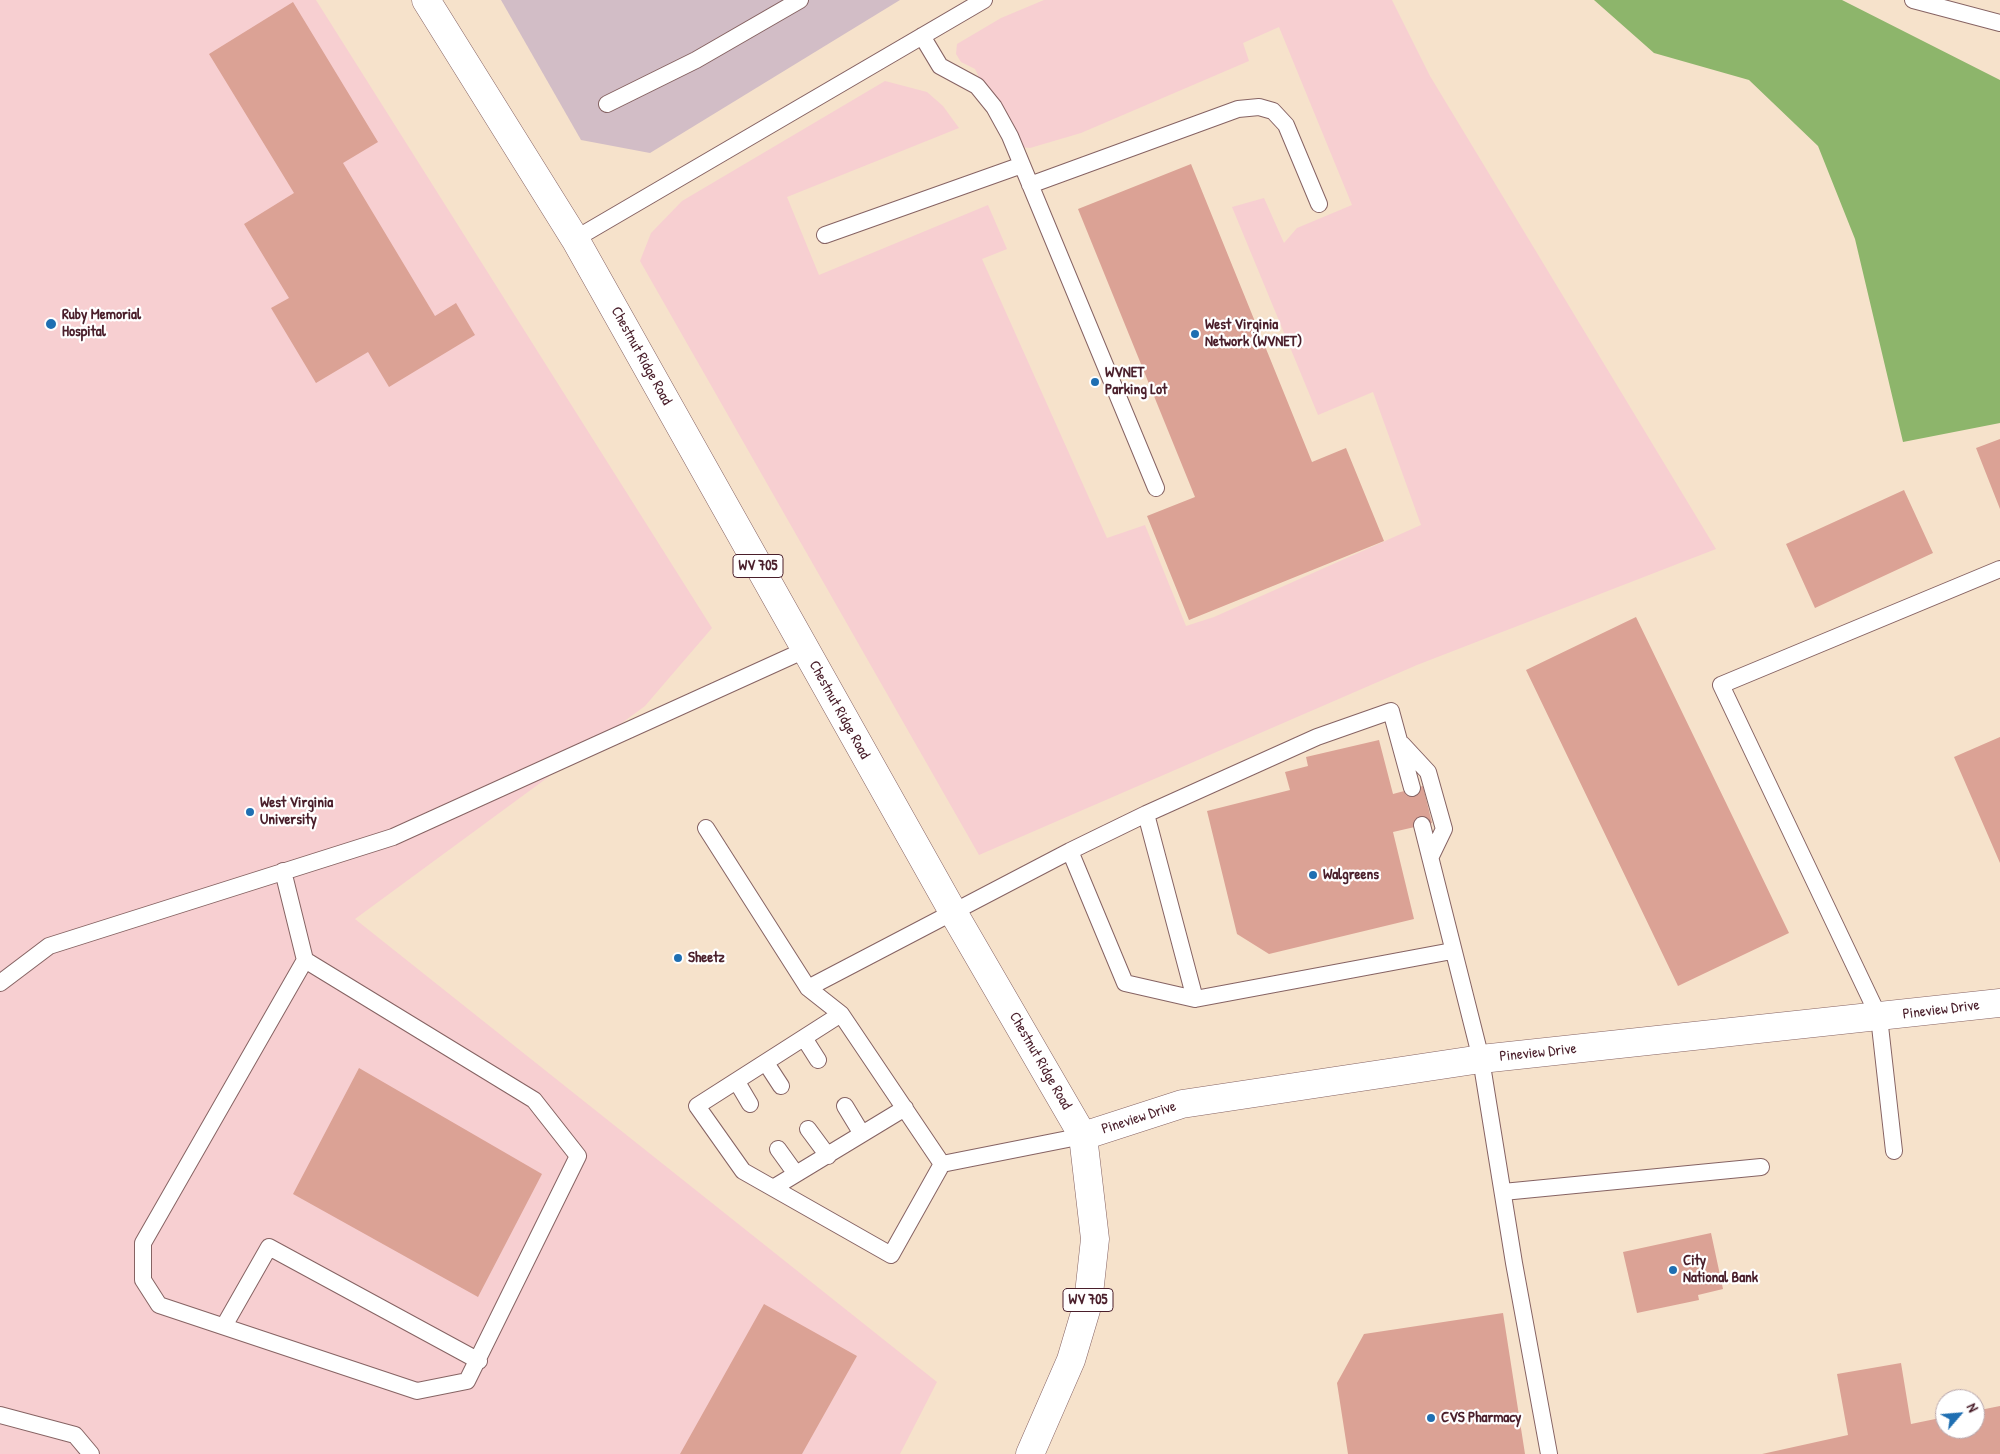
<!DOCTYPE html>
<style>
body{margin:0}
#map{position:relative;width:2000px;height:1454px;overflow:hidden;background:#f6e2cb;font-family:"Patrick Hand",sans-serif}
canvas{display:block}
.north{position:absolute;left:1935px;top:1389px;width:50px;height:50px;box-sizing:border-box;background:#fff;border:1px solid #b7a5aa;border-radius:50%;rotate:63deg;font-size:14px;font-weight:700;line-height:20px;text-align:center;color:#4a1f2b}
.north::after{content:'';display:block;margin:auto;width:18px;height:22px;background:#1f6fb2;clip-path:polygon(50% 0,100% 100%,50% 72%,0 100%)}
</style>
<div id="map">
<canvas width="2000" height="1454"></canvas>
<div class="north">N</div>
</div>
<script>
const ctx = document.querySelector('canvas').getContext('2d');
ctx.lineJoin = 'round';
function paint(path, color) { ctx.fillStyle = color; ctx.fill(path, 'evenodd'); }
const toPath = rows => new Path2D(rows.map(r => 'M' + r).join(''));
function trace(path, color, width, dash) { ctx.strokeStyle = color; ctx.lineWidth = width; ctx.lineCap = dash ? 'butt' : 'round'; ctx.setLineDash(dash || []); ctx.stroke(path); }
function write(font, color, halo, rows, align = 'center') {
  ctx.font = font + ' "Patrick Hand",sans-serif'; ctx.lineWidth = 4.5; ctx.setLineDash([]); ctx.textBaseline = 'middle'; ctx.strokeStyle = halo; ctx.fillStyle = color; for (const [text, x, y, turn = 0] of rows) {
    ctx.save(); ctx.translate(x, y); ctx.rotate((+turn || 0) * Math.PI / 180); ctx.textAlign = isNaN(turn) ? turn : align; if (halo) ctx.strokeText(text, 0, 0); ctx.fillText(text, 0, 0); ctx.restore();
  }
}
paint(toPath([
 [0,0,316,0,712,628,645,706,355,919,937,1382,900,1454,0,1454],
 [1044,0,1392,0,1430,76,1716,549,1417,665,979,855,640,261,651,233,682,201,885,81,927,92,943,106,959,128,787,197,819,275,988,205,1007,249,982,259,1107,538,1145,525,1186,626,1214,617,1421,525,1373,392,1318,415,1232,207,1264,198,1284,243,1297,228,1352,205,1279,27,1243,43,1249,61,1081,133,1030,148,1012,146,975,69,961,62,956,54,957,44,1001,18]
]), '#f7cfd1');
paint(toPath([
 [501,0,900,0,650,153,581,140]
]), '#d2bdc6');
paint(toPath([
 [1594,0,1842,0,2000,80,2000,423,1903,442,1855,239,1818,146,1749,80,1654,53]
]), '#8db56b');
paint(toPath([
 [293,2,378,142,343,163,435,316,456,303,475,335,389,387,368,352,316,383,271,308,289,298,244,224,294,193,209,54],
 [1191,164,1312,462,1346,448,1384,541,1189,620,1147,516,1195,497,1078,209],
 [2000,439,2000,509,1976,448],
 [1904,490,1933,553,1815,608,1786,544],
 [1636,617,1789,933,1678,986,1526,670],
 [2000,737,2000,863,1954,757],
 [1379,740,1393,794,1423,786,1432,823,1393,832,1414,919,1269,954,1237,934,1207,811,1290,790,1285,772,1308,766,1306,757],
 [359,1068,542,1174,478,1297,293,1194],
 [1711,1233,1723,1289,1698,1295,1699,1300,1637,1313,1623,1252],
 [764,1304,857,1356,802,1454,680,1454],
 [1503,1313,1525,1454,1348,1454,1337,1383,1364,1334],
 [1901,1363,1911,1424,1945,1417,1945,1429,1975,1429,1975,1411,2000,1406,2000,1454,1762,1454,1848,1435,1837,1374]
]), '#dba295');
const lane = toPath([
 [1913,0,2000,23],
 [922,36,940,66,977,86,994,107,1010,136,1156,488],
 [607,104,696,60,800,0],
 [1030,185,1238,109,1259,107,1273,111,1286,125,1319,204],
 [825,235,1022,165],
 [575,239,984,0],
 [1402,744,1428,772,1444,829,1431,856],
 [1146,814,1317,737,1391,711,1412,788],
 [1422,825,1481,1059,1514,1263,1549,1454],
 [706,828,808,988],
 [1070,851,808,988,841,1014,942,1164,1083,1136],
 [283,871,305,960,143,1243,143,1280,159,1305,417,1391,467,1381,578,1156,534,1100,305,960],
 [0,983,49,946,393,837,805,650],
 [1195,999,1146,814,1070,851,1125,983,1195,999,1452,951],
 [841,1014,697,1106,743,1171,773,1188,905,1108],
 [804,1038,818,1060],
 [766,1063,781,1086],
 [737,1082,750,1104],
 [845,1106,862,1134],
 [808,1129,828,1156],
 [778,1149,796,1174],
 [1894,1151,1879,1017,1721,685,2000,569],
 [773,1188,891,1255,942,1164],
 [1503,1192,1761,1167],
 [224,1326,269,1247,479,1361],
 [0,1415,75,1435,91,1454]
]);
const secondary = toPath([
 [1083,1136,1182,1104,1481,1059,2000,1003]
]);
const primary = toPath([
 [426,0,575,239,953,912,1083,1136,1095,1239,1088,1303,1071,1360,1030,1454]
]);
trace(lane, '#866363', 18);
trace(secondary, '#866363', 29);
trace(primary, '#866363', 29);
trace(lane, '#fff', 16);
trace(secondary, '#fff', 28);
trace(primary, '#fff', 28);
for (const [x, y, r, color] of [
 [51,324,6,"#1f6fb2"],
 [1195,334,5,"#1f6fb2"],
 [1095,382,5,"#1f6fb2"],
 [250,812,5,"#1f6fb2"],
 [1313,875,5,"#1f6fb2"],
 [678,958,5,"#1f6fb2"],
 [1673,1270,5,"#1f6fb2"],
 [1431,1418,5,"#1f6fb2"]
]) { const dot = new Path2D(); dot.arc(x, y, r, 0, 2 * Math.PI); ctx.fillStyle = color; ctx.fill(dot); trace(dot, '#fff', 2); }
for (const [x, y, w] of [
 [758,566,50],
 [1088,1300,50]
]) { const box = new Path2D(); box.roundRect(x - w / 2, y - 11.5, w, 23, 4); ctx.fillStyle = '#fff'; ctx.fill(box); trace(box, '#4a1f2b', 1); }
write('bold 14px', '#4a1f2b', null, [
 ["WV 705",758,566],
 ["WV 705",1088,1300]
]);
write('bold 15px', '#4a1f2b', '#fff', [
 ["Ruby Memorial",62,315],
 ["Hospital",62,332],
 ["West Virginia",1205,325],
 ["Network (WVNET)",1205,342],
 ["WVNET",1105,373],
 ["Parking Lot",1105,390],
 ["West Virginia",260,803],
 ["University",260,820],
 ["Walgreens",1323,875],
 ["Sheetz",688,958],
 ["City",1683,1261],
 ["National Bank",1683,1278],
 ["CVS Pharmacy",1441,1418]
], 'left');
write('15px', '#4a1f2b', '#fff', [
 ["Chestnut Ridge Road",641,356,61],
 ["Chestnut Ridge Road",839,710,61],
 ["Pineview Drive",1941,1010,-7],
 ["Pineview Drive",1538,1053,-6],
 ["Chestnut Ridge Road",1040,1061,60],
 ["Pineview Drive",1139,1118,-18]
]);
</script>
